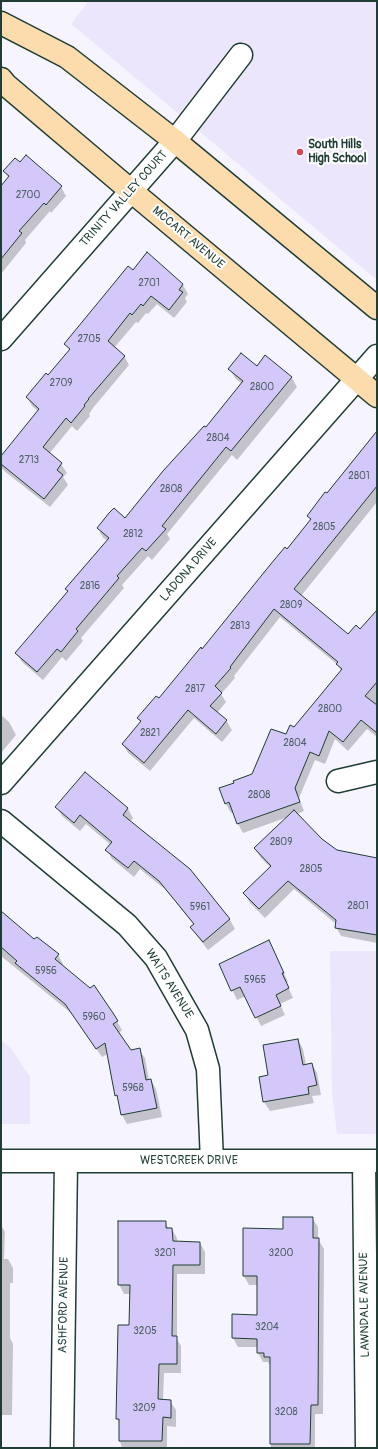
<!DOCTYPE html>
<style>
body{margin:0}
#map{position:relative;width:378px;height:1449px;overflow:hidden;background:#f6f4fe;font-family:Pangolin,sans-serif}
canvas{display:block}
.frame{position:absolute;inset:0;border:2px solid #1f3d34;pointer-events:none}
</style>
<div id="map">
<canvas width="378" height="1449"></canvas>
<div class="frame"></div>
</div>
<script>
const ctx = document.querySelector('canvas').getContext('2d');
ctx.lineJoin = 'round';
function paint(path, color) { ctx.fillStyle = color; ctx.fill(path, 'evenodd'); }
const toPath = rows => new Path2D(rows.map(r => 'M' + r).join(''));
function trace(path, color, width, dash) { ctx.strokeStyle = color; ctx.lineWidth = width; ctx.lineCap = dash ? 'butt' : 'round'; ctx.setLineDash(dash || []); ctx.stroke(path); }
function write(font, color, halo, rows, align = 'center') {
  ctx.font = font + ' Pangolin,sans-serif'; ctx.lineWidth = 4; ctx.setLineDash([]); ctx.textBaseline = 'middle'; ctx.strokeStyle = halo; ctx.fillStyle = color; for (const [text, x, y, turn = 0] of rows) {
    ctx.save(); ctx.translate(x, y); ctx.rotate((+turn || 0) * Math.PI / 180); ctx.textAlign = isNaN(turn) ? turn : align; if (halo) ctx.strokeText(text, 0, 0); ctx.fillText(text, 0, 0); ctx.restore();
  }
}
paint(toPath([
 [89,1,377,1,377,280,71,24],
 [330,951,377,951,377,1134,337,1134,332,1093],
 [1,1040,11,1048,30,1077,30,1124,1,1124]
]), '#ece6fc');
paint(toPath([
 [4,171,61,187,66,196,51,213,50,211,25,240,26,243,1,274,1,187,9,178],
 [147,254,183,285,188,294,185,298,187,302,174,318,157,304,148,314,146,313,138,323,136,322,114,348,124,356,129,365,93,408,89,414,90,416,77,431,72,426,49,454,61,464,67,473,63,477,68,485,50,507,3,470,1,466,1,458,38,411,32,406,27,397,49,376,70,351,66,344,133,271],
 [265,357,292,378,297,387,237,460,232,455,167,534,170,539,152,560,148,556,122,585,124,588,81,638,83,641,66,661,62,657,43,680,22,662,16,653,68,593,66,589,108,541,103,538,98,528,125,519,206,428,242,384,235,378,230,369,257,367],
 [368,444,377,451,377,502,301,596,348,636,361,630,377,611,377,737,367,729,348,751,335,739,325,764,315,760,299,798,304,811,297,814,322,839,337,851,377,859,377,943,341,936,336,927,336,924,294,889,265,918,250,903,245,894,271,868,261,858,255,849,288,817,243,833,238,824,234,812,231,813,226,804,235,783,253,775,294,728,341,671,339,666,280,617,234,676,235,678,221,694,226,702,217,713,226,720,232,730,222,742,194,718,150,771,128,753,123,744,141,723,138,718,159,700,287,550,311,521,308,516],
 [1,715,9,722,16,735,1,753],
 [85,773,128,809,133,818,130,822,189,870,230,920,235,929,208,950,197,936,192,927,194,925,166,890,140,869,134,877,112,859,107,850,111,845,86,824,80,831,62,816,57,807],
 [1,912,35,941,58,955,63,964,62,966,112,1013,122,1030,119,1033,131,1051,139,1049,145,1058,149,1080,151,1080,156,1089,162,1117,127,1124,122,1115,120,1102,116,1095,108,1054,102,1057,71,1013,1,956],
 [274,951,288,982,286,982,293,998,280,1004,285,1015,261,1026,246,996,237,1000,220,964],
 [298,1040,303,1049,306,1065,312,1064,317,1073,321,1095,312,1096,314,1103,270,1111,264,1102,270,1076],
 [312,1218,318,1227,318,1239,324,1249,323,1414,315,1414,315,1448,271,1448,271,1366,268,1362,263,1362,258,1353,258,1347,238,1347,233,1338,258,1316,258,1285,249,1285,244,1276,284,1230],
 [165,1222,169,1229,172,1229,177,1238,177,1242,200,1243,205,1252,205,1274,177,1274,177,1339,181,1346,181,1373,164,1373,163,1400,170,1401,176,1410,176,1427,167,1426,167,1448,122,1448,120,1441,120,1424,117,1419,130,1326,131,1294,124,1294,119,1284],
 [1,1225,5,1232,4,1259,8,1259,13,1268,13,1283,10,1283,10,1338,13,1344,12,1415,2,1415,2,1448,1,1448]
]), '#0003');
const building = toPath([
 [26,155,62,186,46,205,44,203,19,231,22,233,1,259,1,186,9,176,3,171,15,158,20,162,26,155],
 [147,252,183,284,179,290,183,292,169,310,151,296,143,306,141,304,132,315,130,313,108,341,125,356,88,399,89,399,84,405,85,406,71,423,66,418,43,447,62,463,57,470,63,475,44,499,1,464,1,456,39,409,26,397,46,373,48,375,70,349,64,344,115,282,128,266,133,270,147,252],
 [241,353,257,366,265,355,292,377,231,451,226,447,162,526,166,529,146,551,142,548,117,576,119,578,76,629,78,631,61,652,57,649,37,672,15,653,68,591,65,589,109,538,97,528,109,513,114,508,125,518,163,471,204,426,206,427,243,381,228,369,241,353],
 [377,431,377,486,294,589,348,634,356,625,360,629,377,610,377,682,365,696,377,705,377,733,361,720,343,742,329,731,319,756,310,752,295,788,300,802,237,824,229,802,225,804,219,788,234,783,233,781,252,774,271,729,286,734,290,725,294,727,342,669,336,664,338,662,274,609,230,667,231,668,215,686,222,693,210,706,227,720,216,734,188,710,144,763,122,744,141,721,137,718,156,696,159,698,201,647,202,649,270,565,285,547,287,549,311,519,307,516,325,492,327,493,377,431],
 [85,772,128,808,123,815,190,869,230,919,203,942,190,927,194,924,159,881,134,861,128,868,105,850,112,842,80,815,74,823,55,807,85,772],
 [294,810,322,839,337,850,377,858,377,935,335,928,336,920,288,881,259,909,243,893,271,866,254,848,294,810],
 [1,911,34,939,37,937,59,954,55,959,90,988,94,985,113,1013,118,1021,113,1024,131,1050,140,1048,146,1080,151,1079,157,1108,121,1115,117,1095,115,1096,105,1043,96,1049,65,1004,15,963,17,961,1,947,1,911],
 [269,940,284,973,282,973,289,988,276,995,281,1006,255,1018,240,987,231,991,219,964,269,940],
 [298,1039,303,1065,312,1063,317,1085,308,1087,309,1094,263,1102,259,1077,268,1075,263,1045,298,1039],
 [283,1217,313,1217,313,1238,319,1238,318,1405,311,1405,310,1444,270,1444,270,1357,264,1357,264,1353,257,1353,257,1339,232,1338,232,1314,257,1315,257,1276,243,1276,243,1228,283,1229,283,1217],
 [118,1221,166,1221,166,1228,172,1228,173,1241,200,1242,200,1265,173,1265,172,1336,177,1336,177,1364,159,1364,158,1399,171,1400,171,1418,163,1417,162,1441,119,1441,119,1419,116,1419,118,1325,129,1325,130,1285,118,1285,118,1221]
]);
paint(building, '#d4c7f9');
trace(building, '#1f3d34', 1);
const minor = toPath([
 [1,339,175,141,241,55],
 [338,781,377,772],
 [1,783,377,356],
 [1,821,127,925,156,958,197,1030,208,1069,212,1161],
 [1,1161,377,1161],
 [364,1161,367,1448],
 [62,1448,66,1161]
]);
const major = toPath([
 [1,23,67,57,175,141,377,308],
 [1,79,6,85,130,190,377,396]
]);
trace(minor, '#1f3d34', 25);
trace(major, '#1f3d34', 25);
trace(minor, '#fff', 22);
trace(major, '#fcdcac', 22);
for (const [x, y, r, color] of [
 [300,152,4,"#d1495b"]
]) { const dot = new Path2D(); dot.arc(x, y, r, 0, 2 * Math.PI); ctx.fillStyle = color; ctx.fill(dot); trace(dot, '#fff', 1.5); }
write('10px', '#4c6065', null, [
 ["2700",28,195],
 ["2701",149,283],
 ["2705",89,339],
 ["2709",61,383],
 ["2800",262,387],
 ["2804",218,438],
 ["2713",29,460],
 ["2801",359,476],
 ["2808",171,489],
 ["2805",324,527],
 ["2812",133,534],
 ["2816",90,586],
 ["2809",291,605],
 ["2813",240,626],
 ["2817",195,689],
 ["2800",330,709],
 ["2821",150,733],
 ["2804",295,743],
 ["2808",259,795],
 ["2809",281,842],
 ["2805",311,869],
 ["2801",358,906],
 ["5961",200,907],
 ["5956",46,971],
 ["5965",255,980],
 ["5960",94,1017],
 ["5968",133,1088],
 ["3201",165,1253],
 ["3200",281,1253],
 ["3204",267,1327],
 ["3205",145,1331],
 ["3209",144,1408],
 ["3208",286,1412]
]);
write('bold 12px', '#1f3d34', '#fff', [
 ["South Hills",308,145],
 ["High School",308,159]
], 'left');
write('12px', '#1f3d34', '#fff', [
 ["TRINITY VALLEY COURT",124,199,-48],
 ["MCCART AVENUE",188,238,40],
 ["LADONA DRIVE",189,570,-49],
 ["WAITS AVENUE",169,984,58],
 ["WESTCREEK DRIVE",189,1161],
 ["ASHFORD AVENUE",64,1305,-89],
 ["LAWNDALE AVENUE",365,1305,-91]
]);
</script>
